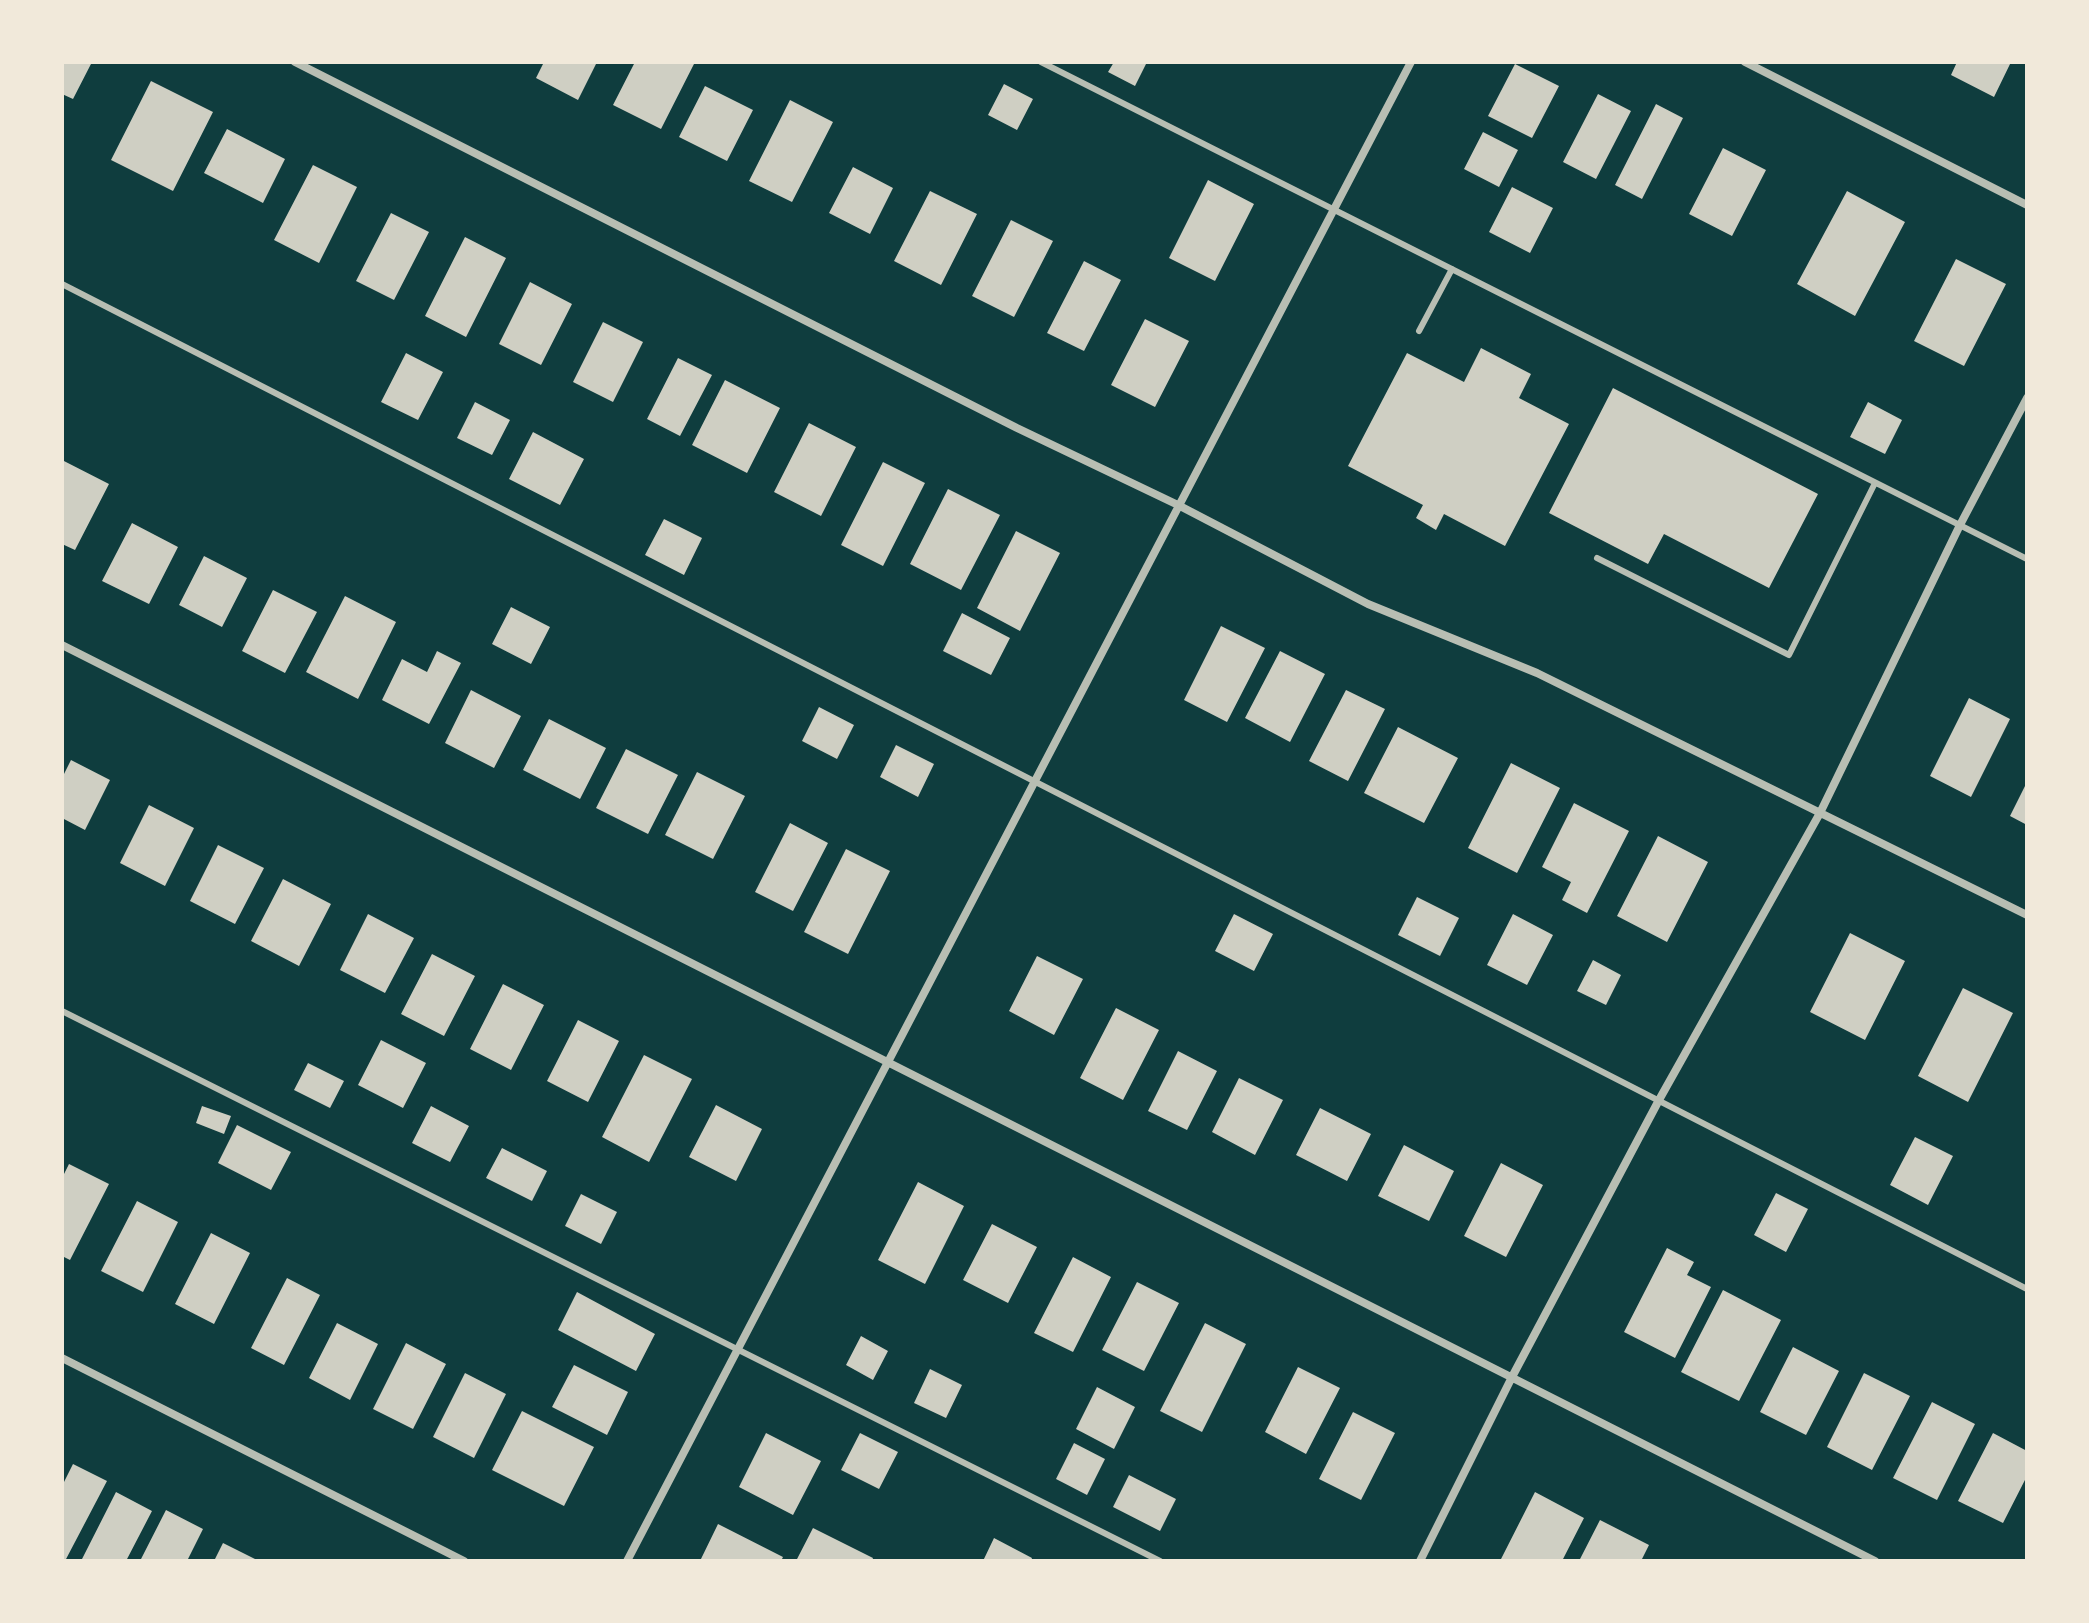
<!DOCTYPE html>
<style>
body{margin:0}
#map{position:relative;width:2089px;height:1623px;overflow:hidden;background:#0f3d3e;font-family:"Space Grotesk",sans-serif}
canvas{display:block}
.frame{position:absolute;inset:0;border:64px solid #f1e9da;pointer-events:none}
</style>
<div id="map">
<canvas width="2089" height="1623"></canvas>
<div class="frame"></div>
</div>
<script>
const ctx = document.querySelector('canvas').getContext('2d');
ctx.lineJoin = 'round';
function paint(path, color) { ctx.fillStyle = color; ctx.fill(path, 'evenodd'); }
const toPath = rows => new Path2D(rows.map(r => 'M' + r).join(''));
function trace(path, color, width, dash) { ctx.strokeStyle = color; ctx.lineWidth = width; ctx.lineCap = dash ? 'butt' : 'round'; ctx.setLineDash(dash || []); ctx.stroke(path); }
paint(toPath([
 [62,62,92,62,73,99,62,94],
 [544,62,597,62,578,100,536,78],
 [635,62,695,62,661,129,613,105],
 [1114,62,1147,62,1135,86,1108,72],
 [1957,62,2011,62,1994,97,1951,75],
 [1515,64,1559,86,1532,138,1488,116],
 [151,81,213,112,173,191,111,160],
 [1004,84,1033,99,1017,130,988,115],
 [705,86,753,110,727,161,679,137],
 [1598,94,1631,111,1596,179,1563,162],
 [790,100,833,122,792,202,749,181],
 [1656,104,1683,118,1642,199,1615,185],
 [227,129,285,159,263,203,204,173],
 [1483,132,1518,150,1499,187,1464,169],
 [1723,148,1766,170,1732,236,1689,214],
 [313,165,357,187,319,263,274,240],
 [853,167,893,188,870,234,829,213],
 [1208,180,1254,204,1215,281,1169,258],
 [1512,187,1553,208,1530,253,1489,232],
 [930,191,977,214,941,285,894,261],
 [1847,191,1905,222,1855,316,1797,284],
 [391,213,429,232,394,300,356,281],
 [1011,220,1053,241,1014,317,972,296],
 [465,237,506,258,466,337,425,316],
 [1956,259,2006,284,1964,366,1914,341],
 [1084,261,1121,280,1084,351,1047,333],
 [530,282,572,304,541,365,499,344],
 [1145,319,1189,341,1155,407,1111,385],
 [603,322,643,342,613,402,573,382],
 [1481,348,1531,374,1519,398,1569,424,1505,546,1444,514,1436,530,1416,518,1423,505,1348,466,1407,353,1464,382],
 [406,353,443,372,418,420,381,402],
 [678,358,712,375,680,436,647,419],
 [725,380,780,408,747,473,692,445],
 [1613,388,1818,494,1769,588,1664,534,1648,564,1549,513],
 [475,402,510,420,492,455,457,438],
 [1868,402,1902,420,1885,454,1850,437],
 [809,423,856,447,821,516,774,492],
 [533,432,584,459,560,505,509,479],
 [62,460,109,484,75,550,62,544],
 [883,462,925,483,883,566,841,545],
 [948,489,1000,515,961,590,910,564],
 [664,519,702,538,684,575,645,555],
 [132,523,178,547,149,604,102,581],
 [1016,531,1060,553,1020,631,977,608],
 [204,556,247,578,222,627,179,605],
 [273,590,317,612,285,673,242,651],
 [345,596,396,622,358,699,306,672],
 [511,607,550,627,531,664,492,644],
 [962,613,1010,638,991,675,943,651],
 [1221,626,1265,648,1227,722,1184,700],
 [437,651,461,663,429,724,382,700,402,659,427,672],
 [1280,651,1325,674,1290,742,1245,718],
 [471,690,521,716,494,768,445,743],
 [1346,690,1385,709,1348,781,1309,761],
 [1969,698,2010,719,1971,797,1930,776],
 [819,707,854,725,837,759,802,741],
 [549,719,606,748,580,799,523,770],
 [1398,727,1458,758,1424,823,1364,793],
 [896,745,934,764,918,797,880,777],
 [626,749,678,775,648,834,596,808],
 [71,760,110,780,85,830,62,818,62,778],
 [1511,763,1560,788,1517,873,1468,848],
 [697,772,745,796,713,859,665,835],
 [2027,782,2027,825,2010,816],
 [1574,803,1629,831,1587,913,1562,900,1571,882,1542,867],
 [149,805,194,828,165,886,120,863],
 [790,823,828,843,793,911,755,892],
 [1658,836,1708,862,1667,942,1617,916],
 [218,845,264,868,235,924,190,901],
 [846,849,890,871,848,954,804,932],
 [283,879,331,904,299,966,251,941],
 [1417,897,1459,918,1440,956,1398,935],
 [368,914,414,938,385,993,340,970],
 [1234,914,1273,934,1254,971,1215,951],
 [1513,914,1553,935,1527,985,1487,965],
 [1850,933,1905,961,1865,1040,1810,1012],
 [432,954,475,976,444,1036,401,1014],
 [1037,956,1083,979,1054,1035,1009,1011],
 [1593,960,1621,975,1606,1005,1577,991],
 [503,984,544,1005,511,1070,470,1049],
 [1963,988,2013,1013,1968,1102,1918,1076],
 [1116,1008,1159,1030,1123,1100,1080,1078],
 [578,1020,619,1041,588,1102,547,1081],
 [381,1040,426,1063,403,1108,358,1085],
 [1178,1051,1217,1071,1187,1130,1148,1111],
 [644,1055,692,1079,649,1162,602,1137],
 [308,1063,344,1081,330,1108,294,1090],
 [1239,1078,1283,1100,1255,1155,1212,1132],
 [716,1105,762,1129,736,1181,689,1157],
 [202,1106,231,1116,224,1134,196,1123],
 [431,1106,469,1126,450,1162,412,1143],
 [1320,1108,1371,1134,1347,1181,1296,1155],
 [237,1125,291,1152,271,1190,218,1163],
 [1915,1137,1953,1156,1928,1205,1890,1185],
 [1404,1145,1454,1171,1429,1221,1378,1196],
 [502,1148,547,1171,532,1201,486,1178],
 [1501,1163,1543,1185,1506,1257,1464,1236],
 [69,1164,109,1184,70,1260,62,1256,62,1178],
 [918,1182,964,1206,925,1284,878,1260],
 [1776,1193,1808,1209,1786,1252,1754,1235],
 [581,1194,617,1212,601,1244,565,1226],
 [137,1201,178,1222,143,1292,101,1271],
 [992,1224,1037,1247,1008,1303,963,1280],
 [211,1233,250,1253,214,1324,175,1304],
 [1667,1248,1694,1262,1687,1275,1711,1287,1675,1358,1624,1332],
 [1073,1257,1111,1277,1073,1352,1034,1333],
 [287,1278,320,1295,284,1365,251,1348],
 [1137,1282,1179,1303,1144,1371,1102,1350],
 [1723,1290,1781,1320,1739,1401,1681,1372],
 [577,1292,655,1334,636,1371,558,1330],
 [337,1323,378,1344,350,1400,309,1378],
 [1205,1323,1246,1344,1202,1432,1160,1411],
 [861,1336,888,1351,873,1380,846,1365],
 [406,1343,446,1364,413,1429,373,1409],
 [1793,1347,1839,1371,1806,1435,1760,1412],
 [574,1365,628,1392,607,1435,552,1407],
 [1298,1367,1340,1388,1306,1454,1265,1432],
 [930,1369,962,1385,946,1418,914,1403],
 [465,1373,506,1394,474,1458,433,1437],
 [1864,1373,1910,1396,1872,1470,1827,1447],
 [1097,1387,1135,1407,1114,1449,1076,1429],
 [1932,1402,1975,1424,1937,1500,1893,1478],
 [522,1411,594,1447,564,1506,492,1470],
 [1353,1412,1395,1433,1361,1500,1319,1479],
 [766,1433,821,1461,793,1515,739,1487],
 [860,1433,898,1452,879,1489,841,1470],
 [1993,1433,2027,1451,2027,1476,2003,1523,1958,1501],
 [1074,1443,1105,1459,1087,1495,1056,1479],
 [73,1464,107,1481,65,1561,62,1559,62,1486],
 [1129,1475,1176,1499,1160,1531,1113,1507],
 [116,1492,152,1511,126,1561,81,1561],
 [1535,1492,1584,1518,1562,1561,1500,1561],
 [166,1510,203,1529,187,1561,140,1561],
 [1600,1520,1649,1545,1641,1561,1579,1561],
 [718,1524,783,1557,781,1561,700,1561],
 [813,1528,873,1558,872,1561,796,1561],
 [994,1538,1032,1558,1031,1561,983,1561],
 [223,1543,259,1561,214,1561]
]), '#cfcfc3');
trace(toPath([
 [1041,62,2027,559],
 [62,284,2027,1289],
 [1419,331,1452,269],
 [1597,558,1789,655,1875,483],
 [62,1011,1160,1561]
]), '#b8beb3', 6);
trace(toPath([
 [295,62,1017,428,1178,505,1368,604,1537,673,2027,915],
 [1745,62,2027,205],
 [62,645,1875,1561],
 [62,1358,464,1561],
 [627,1561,1411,62],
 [1420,1561,1512,1377,1659,1100,1820,813,1960,525,2027,398]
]), '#b8beb3', 8);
</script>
